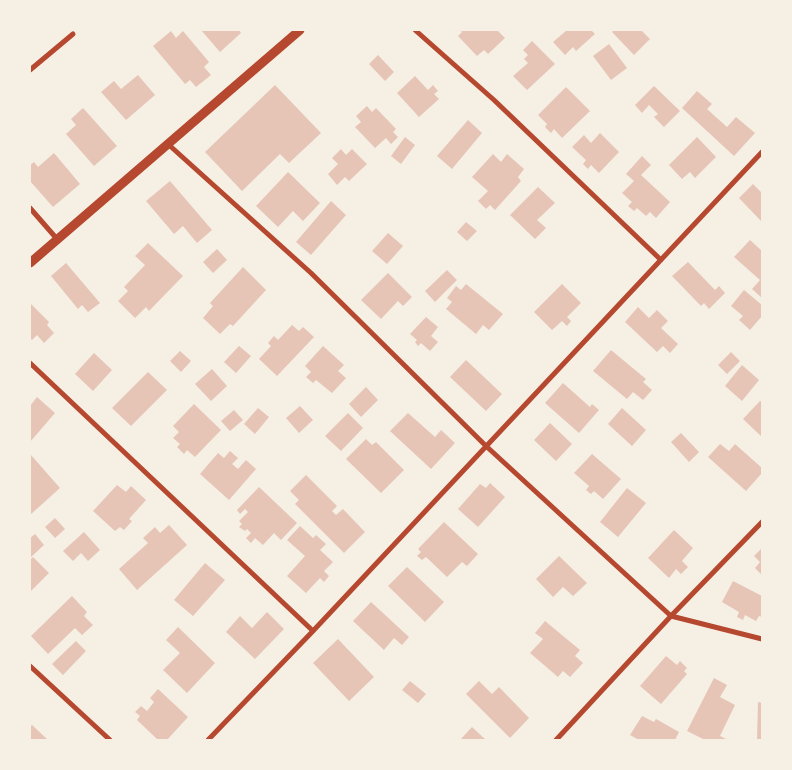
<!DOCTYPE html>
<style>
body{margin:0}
#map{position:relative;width:792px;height:770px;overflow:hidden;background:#f6efe4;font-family:Raleway,sans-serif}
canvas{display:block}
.frame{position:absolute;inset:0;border:31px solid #f6efe4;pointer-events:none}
</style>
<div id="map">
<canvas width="792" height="770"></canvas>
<div class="frame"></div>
</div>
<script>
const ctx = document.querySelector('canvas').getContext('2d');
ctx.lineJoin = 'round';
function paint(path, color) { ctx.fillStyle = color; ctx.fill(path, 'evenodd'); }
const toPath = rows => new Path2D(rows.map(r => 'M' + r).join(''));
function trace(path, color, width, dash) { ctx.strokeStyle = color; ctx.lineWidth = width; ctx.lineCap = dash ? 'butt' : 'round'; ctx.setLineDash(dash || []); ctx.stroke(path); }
paint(toPath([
 [201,30,239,30,241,33,220,52],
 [460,30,497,30,505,38,488,54,484,50,477,56,458,36,462,32],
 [567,30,591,30,595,34,576,51,573,47,565,55,553,42],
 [614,30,641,30,650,39,634,55,612,32],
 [171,31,176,38,183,31,209,62,204,67,211,75,196,87,190,80,185,84,153,46],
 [532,41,555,64,527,90,513,76,528,63,524,59,528,55,523,50],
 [609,44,627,68,611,80,593,56],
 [378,55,394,72,385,81,369,64],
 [138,75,155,95,126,120,101,92,114,81,121,89],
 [415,76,428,90,433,85,438,91,434,94,439,99,419,117,397,93],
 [275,85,321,133,289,163,280,154,242,191,205,152],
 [654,86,680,111,664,127,654,117,658,114,649,105,642,113,635,105],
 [566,87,590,111,562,138,554,129,551,133,545,127,547,124,538,115],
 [697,91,712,104,707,109,727,127,736,117,755,133,734,156,682,108],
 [367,106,372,112,376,108,396,129,393,132,398,137,391,144,386,138,375,148,355,127,361,122,356,116],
 [83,108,117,146,94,166,66,134,76,125,71,119],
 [468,120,482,133,452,169,437,156],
 [600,133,619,152,599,173,591,165,588,169,583,164,586,160,572,147,584,135,591,143],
 [405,137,415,145,401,164,391,156],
 [697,137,716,157,695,178,690,172,682,179,669,165],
 [341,149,346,155,352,149,367,164,349,181,345,177,337,185,328,174,338,164,332,158],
 [54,153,80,184,53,207,30,181,30,165,34,162,38,167],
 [493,154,501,162,507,154,524,169,518,177,521,181,495,210,490,205,486,209,478,201,488,191,472,177],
 [642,156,651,165,641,175,670,202,656,218,650,212,646,216,637,208,634,211,628,206,632,202,622,193,634,181,626,174],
 [288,172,320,203,303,221,293,211,278,227,256,206],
 [170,181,212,230,197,243,183,226,174,234,146,201],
 [753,184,762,193,762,222,739,198],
 [538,187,555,203,537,220,546,228,535,239,510,215],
 [331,201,346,215,311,255,296,242],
 [466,222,477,231,467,241,457,232],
 [388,233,403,246,387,264,372,251],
 [750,240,762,251,762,298,752,289,760,280,734,257],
 [148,243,183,276,149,311,146,307,135,318,118,301,128,291,124,287,145,265,135,256],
 [217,249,227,260,213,273,203,262],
 [688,262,715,290,719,286,725,293,709,309,704,303,701,306,672,276],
 [66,263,100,303,88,312,82,305,78,309,51,276],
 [243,267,266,290,233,326,230,324,220,334,203,318,213,306,210,303],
 [447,270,457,280,435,302,425,291],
 [388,273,412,297,403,306,398,301,381,319,361,300],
 [466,284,503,314,489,330,483,325,476,334,446,309,452,302,447,298,456,286,461,290],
 [562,284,581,303,567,317,571,321,567,326,562,321,552,330,534,312],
 [744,290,762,305,762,316,750,330,739,320,743,316,731,306],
 [30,303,49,322,47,325,54,333,44,343,37,335,32,340,30,338],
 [638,307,649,318,657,310,668,321,661,328,678,344,670,353,663,346,657,352,625,322],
 [426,317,438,327,431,336,438,342,430,351,421,343,418,346,415,342,417,340,410,334],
 [292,325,299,331,303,327,314,337,277,376,259,359,271,346,268,343,274,336,278,340],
 [239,346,251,356,236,373,224,362],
 [323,346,344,365,338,371,346,378,332,393,316,380,313,383,306,377,311,372,305,366],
 [611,350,646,379,643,382,652,390,643,400,633,392,627,399,593,371],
 [180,351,191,361,181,372,170,361],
 [731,352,740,361,727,374,718,365],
 [94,353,112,370,93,391,75,374],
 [466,360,502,394,486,411,450,377],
 [742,365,759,380,742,401,725,386],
 [212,369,227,386,211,401,195,384],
 [148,372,167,390,131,426,112,408],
 [563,383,590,407,592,404,599,410,579,433,545,403],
 [366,387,378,400,361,417,349,404],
 [37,397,55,413,30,442,30,406],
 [760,401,762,402,762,437,743,419],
 [194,404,221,430,195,457,187,450,184,454,177,447,180,444,173,438,179,432,173,426],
 [300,406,313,420,299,433,286,418],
 [258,408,269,417,255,434,244,424],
 [622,408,646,430,632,446,608,424],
 [234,410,243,420,230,431,221,421],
 [348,413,363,428,341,451,325,436],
 [408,413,435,437,441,430,455,443,431,469,390,431],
 [550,423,572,444,556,461,534,440],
 [681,433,699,452,689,462,671,442],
 [366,439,372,445,376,442,404,470,381,493,346,459],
 [720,444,729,451,735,444,762,468,762,473,746,491,708,457],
 [230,451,238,458,232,464,238,469,246,460,256,469,229,500,200,474,218,453,224,458],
 [592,454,621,479,603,499,594,491,591,494,586,490,589,486,574,473],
 [31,455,60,488,30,515,30,456],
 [306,475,337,506,332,511,336,515,343,509,365,532,344,553,295,504,299,500,290,491],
 [490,483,505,497,478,527,458,509,480,484,486,488],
 [117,485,126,492,131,486,146,500,129,519,132,521,124,530,120,527,115,531,93,511],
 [259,487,297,523,281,540,274,533,263,545,255,538,251,543,246,538,251,533,247,529,245,531,239,527,242,524,239,521,248,512,245,509,240,514,237,510],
 [627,488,646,503,618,537,600,522],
 [55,518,65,529,55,538,45,527],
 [444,522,478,554,467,566,462,562,447,577,426,557,422,560,417,556,421,552,418,549],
 [169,525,187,545,137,590,119,569,148,543,143,538,155,527,160,533],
 [300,526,313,538,316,535,326,544,320,550,333,562,324,571,329,576,324,582,320,578,306,593,287,576,305,556,287,540],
 [674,530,693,548,682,561,688,567,681,574,676,569,669,578,648,558],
 [84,532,100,550,88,561,81,553,73,561,63,551],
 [35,534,44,545,30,558,30,538],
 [762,548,762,575,755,568,760,562,754,556],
 [559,556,587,583,573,596,563,587,553,597,536,579],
 [33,557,49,573,30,592,30,560],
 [205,563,225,580,193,616,174,600],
 [407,567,444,602,425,622,388,586],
 [733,581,762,596,762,617,759,616,756,621,745,615,743,620,737,617,739,612,722,602],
 [72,596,87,612,84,616,93,625,82,635,75,628,48,654,31,636],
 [371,602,409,637,402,645,394,638,384,650,353,621],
 [267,612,284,629,255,659,226,632,240,616,252,628],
 [545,621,580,650,575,656,583,663,570,677,563,671,558,677,530,653,543,639,535,633],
 [178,627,215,663,187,693,163,670,180,653,166,640],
 [338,639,374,677,349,701,313,663],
 [76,641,86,651,63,675,52,664],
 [666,656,677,665,680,661,687,668,684,671,687,674,661,704,640,686],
 [714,678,727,685,720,697,735,705,720,736,728,740,705,740,687,731],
 [410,681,426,694,418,703,402,690],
 [479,681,492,694,499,687,529,718,510,738,466,694],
 [158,689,188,717,167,740,158,740,137,720,140,716,135,712,141,706,147,711,154,702,150,698],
 [758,702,762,703,762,740,757,740],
 [642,716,654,722,656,719,679,732,675,740,639,740,630,735],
 [32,725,48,740,30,740,30,727],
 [472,727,486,740,460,740]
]), '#e6c5b7');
trace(toPath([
 [415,30,494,100,661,260],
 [30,70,73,34],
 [169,145,311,273,486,446,671,616,762,639],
 [30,208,57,239],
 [30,363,313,631],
 [30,666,110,740],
 [208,740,313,631,762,152],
 [556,740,671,616,762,522]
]), '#b5482f', 5);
trace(toPath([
 [30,263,300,30]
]), '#b5482f', 9);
</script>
